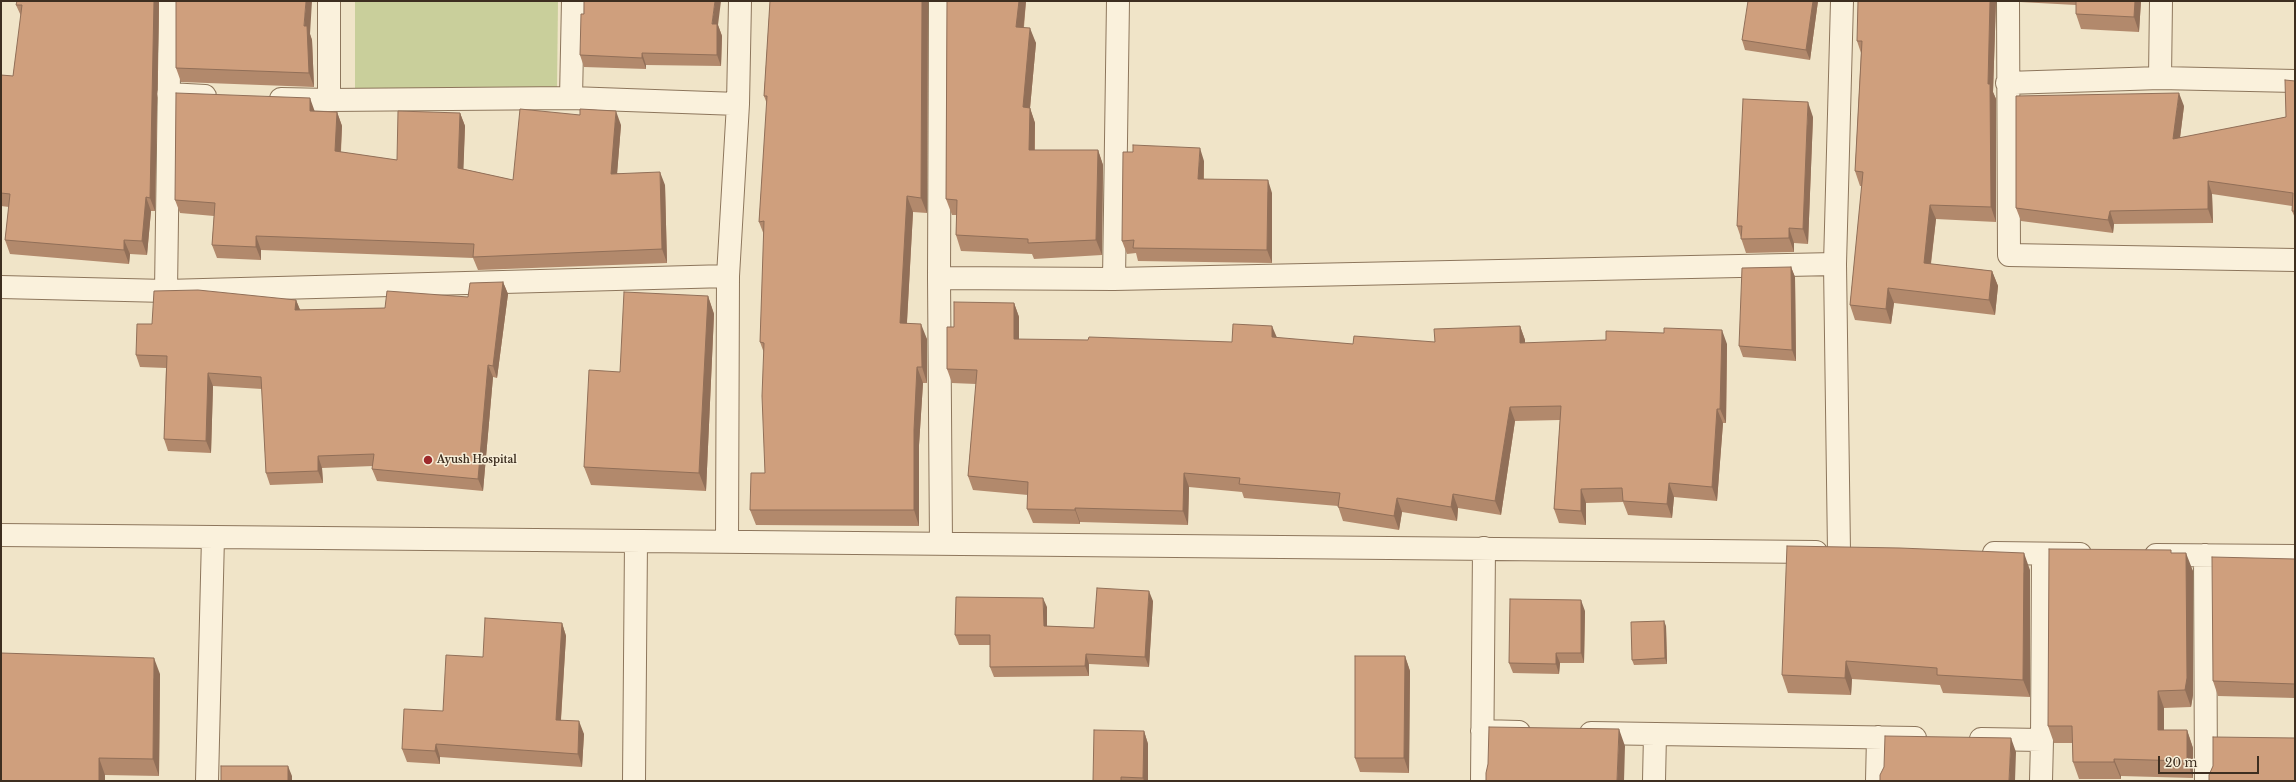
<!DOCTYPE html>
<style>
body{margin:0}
#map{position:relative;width:2296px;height:782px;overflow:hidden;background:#f0e4c8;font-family:"Libre Baskerville",serif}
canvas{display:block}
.frame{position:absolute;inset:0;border:2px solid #3d2e20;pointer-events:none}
.scale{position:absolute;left:2158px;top:756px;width:101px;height:18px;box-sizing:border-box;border:2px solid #3d2e20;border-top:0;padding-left:5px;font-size:12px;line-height:14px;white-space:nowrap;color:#3d2e20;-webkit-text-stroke:3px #f7eed8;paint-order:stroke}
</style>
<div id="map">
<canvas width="2296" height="782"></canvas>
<div class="frame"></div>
<div class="scale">20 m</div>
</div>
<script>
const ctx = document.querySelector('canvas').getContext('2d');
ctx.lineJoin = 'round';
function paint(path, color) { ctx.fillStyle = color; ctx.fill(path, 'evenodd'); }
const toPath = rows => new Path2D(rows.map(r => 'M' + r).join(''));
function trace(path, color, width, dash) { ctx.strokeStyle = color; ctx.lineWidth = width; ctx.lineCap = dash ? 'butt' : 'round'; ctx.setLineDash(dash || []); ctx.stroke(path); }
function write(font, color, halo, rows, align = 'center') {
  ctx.font = font + ' "Libre Baskerville",serif'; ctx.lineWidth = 3; ctx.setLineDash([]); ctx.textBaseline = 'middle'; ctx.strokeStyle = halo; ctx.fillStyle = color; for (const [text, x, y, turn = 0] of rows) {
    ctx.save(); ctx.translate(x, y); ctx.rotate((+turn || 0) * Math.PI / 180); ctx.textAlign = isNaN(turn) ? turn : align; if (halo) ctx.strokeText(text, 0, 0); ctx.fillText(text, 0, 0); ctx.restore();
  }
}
paint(toPath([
 [355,1,558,1,557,91,355,89]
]), '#c9cf9b');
const minor = toPath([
 [329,1,329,100],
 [940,1,939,278,941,544],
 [2008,1,2009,255,2295,260],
 [2160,78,2295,81],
 [2007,83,2160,78,2161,1],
 [168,94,205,96],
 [571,98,573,1],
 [281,99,329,100,571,98,738,104],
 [939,278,1114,279,1835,264],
 [1114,279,1118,1],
 [1,287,166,291,728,276],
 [166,291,170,1],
 [1,535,1816,552],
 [727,542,728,276,738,104,740,1],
 [1839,552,1835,264,1842,1],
 [1994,553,2080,554],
 [2156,555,2295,556],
 [2205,555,2206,781],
 [1482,731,1519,732],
 [1591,733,1915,738],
 [1981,739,2042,740,2043,554],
 [207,781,213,537],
 [634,781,636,541],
 [1482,781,1484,548],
 [1654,781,1655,734],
 [1877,781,1878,737],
 [2041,781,2042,740]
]);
trace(minor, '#8d765c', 24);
trace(minor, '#faf1dc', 22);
paint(toPath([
 [159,1,155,211,151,211,147,255,130,254,129,264,10,254,5,240,9,207,1,206,1,75,13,76,21,16,16,5],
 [770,1,928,1,927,213,913,212,907,323,927,339,927,383,923,383,919,445,919,526,756,525,750,510,765,473,764,353,760,342,764,235,759,222,767,104,764,96],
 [947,1,1026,1,1024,27,1036,43,1030,108,1035,123,1035,150,1098,150,1103,165,1102,255,1034,259,1032,254,961,251,956,235,957,215,952,215,946,199],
 [1818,1,1810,60,1745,50,1742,40],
 [1996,1,1993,92,1996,99,1996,222,1936,219,1931,264,1992,271,1998,286,1995,315,1894,303,1891,324,1855,320,1850,305,1862,186,1860,186,1855,171,1861,53,1857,41],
 [2020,1,2141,1,2139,32,2081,29,2076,14,2076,5,2020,2],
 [584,14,718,25,722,36,721,66,646,65,646,69,584,67,580,55],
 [310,34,312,40,314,87,181,82,176,68],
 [2295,81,2295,218,2292,211,2292,206,2212,194,2213,223,2114,224,2113,233,2021,221,2016,208,2184,106,2180,138,2286,117],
 [314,111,337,112,342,126,341,152,397,160,460,113,465,126,463,169,513,180,621,125,617,173,665,185,667,263,478,270,473,258,261,250,261,260,217,258,212,245,214,216,180,213,175,200],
 [1813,117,1808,244,1794,243,1794,252,1746,253,1737,226],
 [1204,161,1204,179,1272,193,1272,263,1138,261,1136,253,1127,254,1122,241],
 [1791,267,1795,277,1796,361,1743,357,1739,346],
 [503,282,508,294,497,378,493,377,483,491,377,481,372,469,373,466,322,468,323,483,270,485,266,473,262,389,213,386,211,453,168,451,164,439,166,368,140,367,136,355,152,324,296,300,300,310,385,308,468,297],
 [708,296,714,314,706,491,591,485,584,467,620,372],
 [1014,303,1019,317,1019,340,1232,342,1277,338,1353,344,1435,342,1520,326,1525,340,1525,343,1727,344,1726,423,1723,423,1717,501,1674,497,1672,518,1628,515,1623,502,1586,503,1586,525,1559,523,1554,509,1560,420,1515,421,1501,515,1458,508,1457,521,1402,512,1399,530,1343,521,1338,506,1244,498,1242,492,1189,487,1188,525,1080,522,1080,524,1033,523,1027,509,1028,495,973,490,968,476,976,384,952,383,947,369,954,327],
 [2172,553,2193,571,2193,695,2191,707,2164,708,2164,730,2187,730,2193,748,2193,778,2121,776,2121,779,2079,779,2073,762,2072,743,2054,743,2048,726],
 [2295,559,2295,698,2218,696,2213,681],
 [2030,570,2030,697,1943,693,1940,685,1852,679,1851,695,1788,693,1782,675],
 [1153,601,1149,667,1089,664,1089,676,994,677,990,667,990,645,959,645,955,635,1047,607,1047,626,1094,628],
 [1585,611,1584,663,1560,663,1559,674,1513,673,1509,663],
 [562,623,566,636,561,720,584,734,582,767,440,757,440,764,407,762,402,749,443,711,483,657],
 [1666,626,1667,664,1634,665,1632,660],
 [1405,656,1410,671,1409,773,1360,772,1355,758],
 [160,674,159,776,105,775,1,781],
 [1144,731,1148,744,1148,781,1093,781]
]), '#b2896c');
paint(toPath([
 [154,1,159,1,155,211,150,198],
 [306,1,312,1,310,34,312,40,314,87,309,73,304,26],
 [715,1,721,1,718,25,722,36,721,66,717,55,712,24],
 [922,1,928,1,927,213,921,198],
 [1019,1,1026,1,1022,42,1016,27],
 [1813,1,1818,1,1810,60,1806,50],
 [1990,1,1996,1,1993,92,1996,99,1996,222,1991,207,1988,84],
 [2135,1,2141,1,2139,32,2134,17],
 [1030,28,1036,43,1030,108,1035,123,1034,166,1029,150,1023,107],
 [642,53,646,65,646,69,642,58],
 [2179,93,2184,106,2178,153,2173,139],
 [310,98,315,112,310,111],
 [1808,102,1813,117,1808,244,1803,229],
 [616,111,621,125,616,187,611,174],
 [337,112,342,126,340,164,335,151],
 [460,113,465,126,463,182,458,168],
 [1200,148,1204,161,1203,192,1198,179],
 [1098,150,1103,165,1102,255,1096,240],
 [660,172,665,185,667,263,662,249],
 [1268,180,1272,193,1272,263,1267,250],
 [2208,181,2212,194,2213,223,2208,209],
 [907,196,913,212,906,338,900,323],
 [146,197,151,211,147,255,142,241],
 [1930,205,1936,219,1929,278,1924,263],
 [2110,211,2114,224,2113,233,2108,220],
 [1789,228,1794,243,1794,252,1789,238],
 [256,236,261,250,261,260,256,247],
 [124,240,130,254,129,264,124,250],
 [1791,267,1795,277,1796,361,1792,350],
 [1992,271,1998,286,1995,315,1989,300],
 [503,282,508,294,497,378,493,366],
 [1888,288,1894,303,1891,324,1886,309],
 [708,296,714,314,706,491,699,473],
 [296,300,301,312,295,310],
 [1014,303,1019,317,1019,354,1014,339],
 [921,324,927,339,927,383,922,367],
 [1272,326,1278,340,1272,337],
 [1520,326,1525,340,1525,357,1520,343],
 [1722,330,1727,344,1726,423,1720,409],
 [488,365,493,377,483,491,478,479],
 [917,367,923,383,919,445,919,526,914,510,914,430],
 [208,373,213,386,211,453,206,441],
 [1510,407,1515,421,1501,515,1495,501],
 [1717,409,1723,423,1717,501,1712,487],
 [318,456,322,468,323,483,318,471],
 [1184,473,1189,487,1188,525,1183,511],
 [1669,483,1674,497,1672,518,1667,504],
 [1581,489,1586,503,1586,525,1581,511],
 [1453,494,1458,508,1457,521,1451,507],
 [1397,498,1402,512,1399,530,1394,516],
 [1075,508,1080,522,1080,524,1075,510],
 [2024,553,2030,570,2030,697,2023,680],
 [2186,553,2193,571,2193,695,2191,707,2185,690],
 [1149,591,1153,601,1149,667,1145,657],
 [1043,598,1047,607,1047,636,1044,626],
 [1581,600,1585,611,1584,663,1581,653],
 [1664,621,1666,626,1667,664,1665,658],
 [562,623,566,636,560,733,556,720],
 [1556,653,1560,663,1559,674,1556,664],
 [1086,654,1089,664,1089,676,1085,666],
 [1405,656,1410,671,1409,773,1404,758],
 [154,658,160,674,159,776,153,759],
 [1846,661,1852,679,1851,695,1845,678],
 [2158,691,2164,708,2164,747,2158,730],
 [579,721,584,734,582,767,578,754],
 [1619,729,1625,746,1624,781,1617,781],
 [2187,730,2193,748,2193,778,2187,761],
 [1144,731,1148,744,1148,781,1144,781,1143,778],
 [2011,738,2016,752,2015,781,2009,781],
 [436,744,440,757,440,764,435,751],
 [99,758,105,775,105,781,99,781],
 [2114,759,2121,776,2121,779,2114,762],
 [288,766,292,776,292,781,288,781]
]), '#916f58');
const building = toPath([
 [17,1,154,1,150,198,146,197,142,241,124,240,124,250,5,240,10,194,1,193,1,75,13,76,22,5,16,5,17,1],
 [176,1,306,1,304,26,307,26,309,73,176,68,176,1],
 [584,1,715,1,712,24,717,24,717,55,642,53,642,58,580,55,581,14,584,14,584,1],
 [770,1,922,1,921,198,907,196,900,323,921,324,922,367,917,367,914,430,914,510,750,510,751,473,765,473,762,396,764,343,760,342,764,221,759,222,767,96,764,96,770,1],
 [947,1,1019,1,1016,27,1030,28,1023,107,1030,108,1029,150,1098,150,1096,240,1028,243,1028,239,956,235,957,200,946,199,947,1],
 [1748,1,1813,1,1806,50,1742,40,1748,1],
 [1858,1,1990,1,1988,84,1990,84,1991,207,1930,205,1924,263,1992,271,1989,300,1888,288,1886,309,1850,305,1863,172,1855,171,1862,41,1857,41,1858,1],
 [2076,1,2135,1,2134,17,2076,14,2076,1],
 [2285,80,2295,81,2295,211,2292,211,2293,193,2208,181,2208,209,2110,211,2108,220,2016,208,2016,96,2179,93,2173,139,2286,117,2285,80],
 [176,93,310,98,310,111,337,112,335,151,397,160,398,111,460,113,458,168,513,180,520,109,580,115,580,109,616,111,611,174,660,172,662,249,473,257,474,244,256,236,256,247,212,245,215,203,175,200,176,93],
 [1743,99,1808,102,1803,229,1789,228,1789,238,1741,239,1742,226,1737,226,1743,99],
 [1133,145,1200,148,1198,179,1268,180,1267,250,1133,248,1134,240,1122,241,1123,152,1133,152,1133,145],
 [1791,267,1792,350,1739,346,1742,268,1791,267],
 [503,282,493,366,488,365,478,479,372,469,374,454,318,456,318,471,266,473,261,377,208,373,206,441,164,439,167,356,136,355,137,324,152,324,154,291,198,290,296,300,295,310,385,308,387,291,468,297,470,283,503,282],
 [624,292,708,296,699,473,584,467,589,370,620,372,624,292],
 [954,302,1014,303,1014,339,1088,340,1089,337,1232,342,1233,324,1272,326,1272,337,1353,344,1354,336,1435,342,1434,329,1520,326,1520,343,1606,340,1606,331,1664,333,1664,328,1722,330,1720,409,1717,409,1712,487,1669,483,1667,504,1623,501,1622,488,1581,489,1581,511,1554,509,1561,406,1510,407,1495,501,1453,494,1451,507,1397,498,1394,516,1338,507,1340,493,1239,484,1240,478,1184,473,1183,511,1075,508,1075,510,1027,509,1028,482,968,476,977,370,947,369,947,327,954,327,954,302],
 [1787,546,1900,548,2024,553,2023,680,1937,675,1937,668,1846,661,1845,678,1782,675,1787,546],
 [2049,549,2171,550,2171,553,2186,553,2187,678,2185,690,2158,691,2158,730,2187,730,2187,761,2114,759,2114,762,2073,762,2072,726,2048,726,2049,549],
 [2212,557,2295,559,2295,684,2213,681,2212,557],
 [1097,588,1149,591,1145,657,1086,654,1085,666,990,667,990,635,955,635,956,597,1043,598,1044,626,1094,628,1097,588],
 [1510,599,1581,600,1581,653,1556,653,1556,664,1509,663,1510,599],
 [485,618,562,623,556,720,579,721,578,754,436,744,435,751,402,749,404,709,443,711,446,655,483,657,485,618],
 [1664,621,1665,658,1632,660,1631,622,1664,621],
 [1,653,154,658,153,759,99,758,99,781,1,781,1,653],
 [1355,656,1405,656,1404,758,1355,758,1355,656],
 [1489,727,1619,729,1617,781,1486,781,1486,773,1488,764,1489,727],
 [1094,730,1144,731,1143,778,1121,777,1121,781,1093,781,1094,730],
 [1885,736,2011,738,2009,781,1880,781,1880,775,1884,767,1885,736],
 [2213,737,2295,738,2295,781,2209,781,2209,775,2213,766,2213,737],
 [221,766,288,766,288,781,221,781,221,766]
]);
paint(building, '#cf9f7d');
trace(building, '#916f58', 1);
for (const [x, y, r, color] of [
 [428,460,5,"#9e2a2b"]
]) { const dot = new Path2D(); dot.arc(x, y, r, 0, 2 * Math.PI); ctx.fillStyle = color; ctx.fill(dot); trace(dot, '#f7eed8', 1.5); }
write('bold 10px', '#3d2e20', '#f7eed8', [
 ["Ayush Hospital",437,460]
], 'left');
</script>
